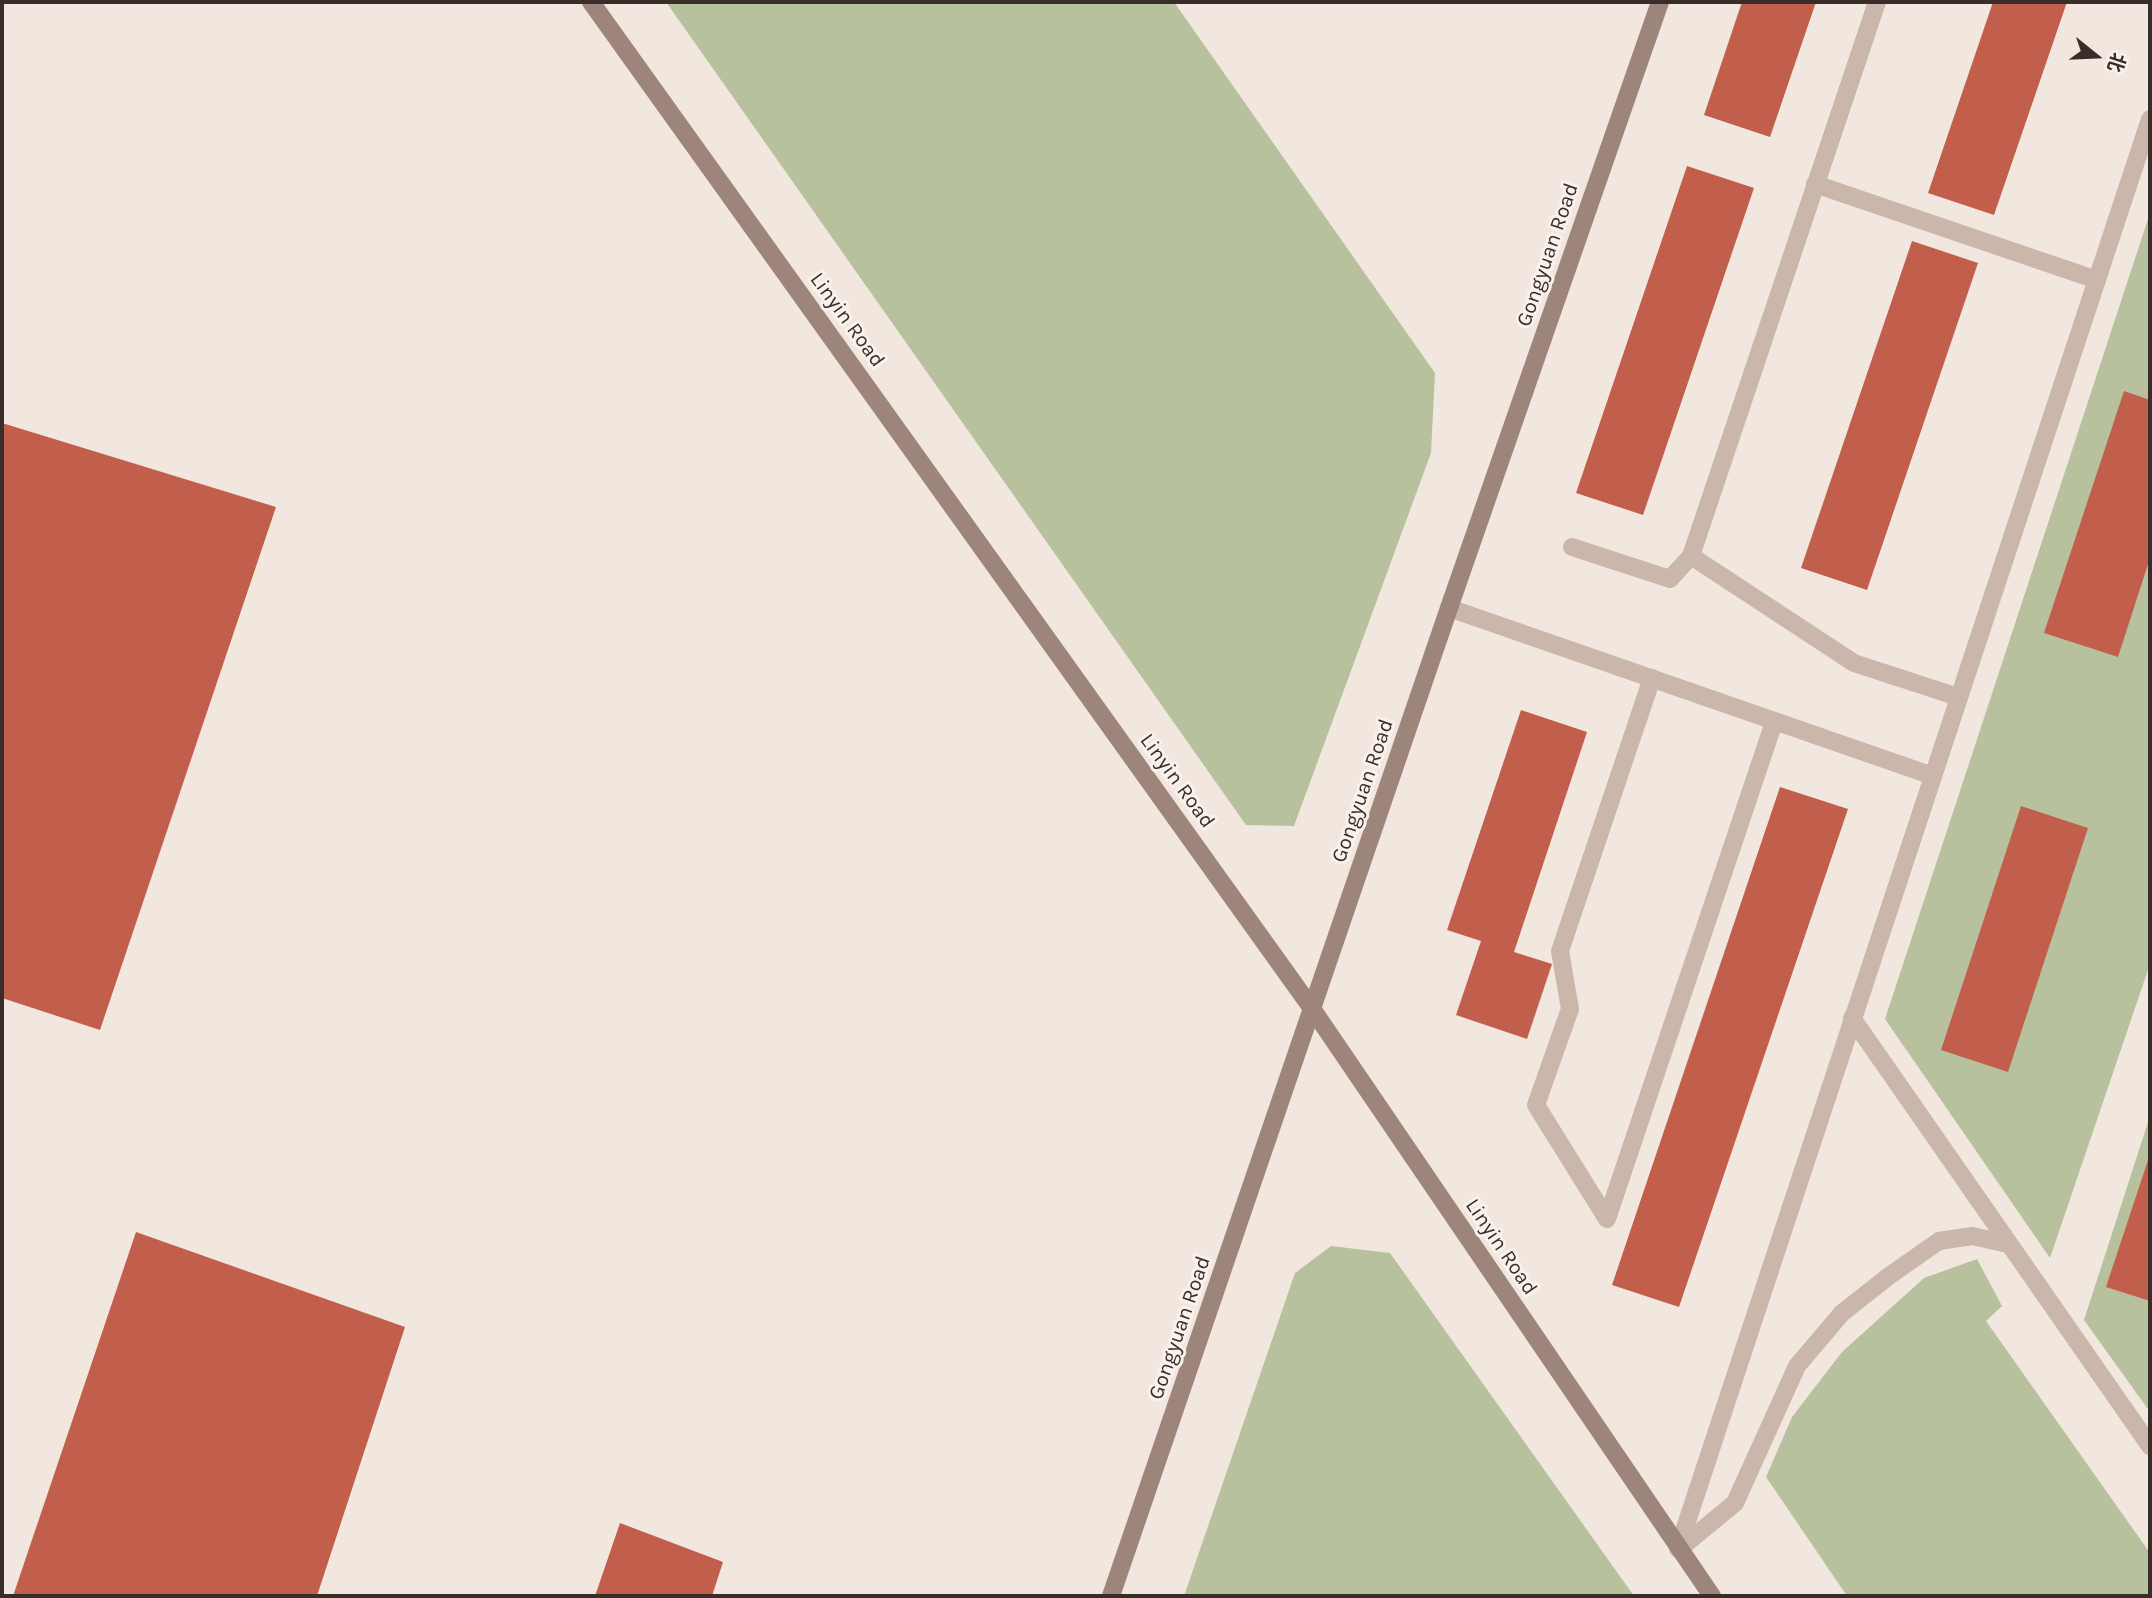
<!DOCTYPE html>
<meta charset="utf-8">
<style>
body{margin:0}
#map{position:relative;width:2152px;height:1598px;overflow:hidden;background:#f2e7de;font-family:Karla,"Noto Sans SC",sans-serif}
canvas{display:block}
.frame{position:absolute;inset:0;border:4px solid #382d29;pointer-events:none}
.north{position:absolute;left:2061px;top:21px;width:70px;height:70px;-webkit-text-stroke:5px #f9f1eb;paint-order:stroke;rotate:108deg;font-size:19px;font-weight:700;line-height:28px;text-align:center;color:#382d29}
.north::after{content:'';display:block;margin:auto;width:24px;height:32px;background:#382d29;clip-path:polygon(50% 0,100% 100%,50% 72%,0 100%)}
</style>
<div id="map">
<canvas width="2152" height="1598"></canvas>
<div class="frame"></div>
<div class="north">北</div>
</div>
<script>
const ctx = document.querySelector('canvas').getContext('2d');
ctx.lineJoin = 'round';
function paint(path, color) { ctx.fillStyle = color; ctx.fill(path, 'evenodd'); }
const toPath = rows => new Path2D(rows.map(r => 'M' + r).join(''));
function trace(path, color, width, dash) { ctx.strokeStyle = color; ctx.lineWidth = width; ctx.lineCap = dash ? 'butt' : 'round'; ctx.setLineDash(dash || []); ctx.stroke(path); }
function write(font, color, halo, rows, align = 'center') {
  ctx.font = font + ' Karla,sans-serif'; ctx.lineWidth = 6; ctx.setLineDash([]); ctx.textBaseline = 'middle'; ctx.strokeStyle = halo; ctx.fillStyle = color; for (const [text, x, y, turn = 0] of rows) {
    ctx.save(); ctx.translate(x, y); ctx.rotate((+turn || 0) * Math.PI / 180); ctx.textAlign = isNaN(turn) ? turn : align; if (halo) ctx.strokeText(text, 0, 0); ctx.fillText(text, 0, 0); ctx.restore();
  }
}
paint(toPath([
 [666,2,1174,2,1435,373,1431,453,1294,826,1246,825],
 [2150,213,2150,964,2050,1258,1885,1019],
 [2150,1116,2150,1412,2084,1320],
 [1331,1246,1390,1253,1634,1596,1184,1596,1295,1273],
 [1977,1259,2002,1306,1986,1321,2150,1553,2150,1596,1847,1596,1766,1477,1792,1417,1842,1352,1924,1278]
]), '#b8c19e');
paint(toPath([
 [1742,2,1816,2,1770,137,1704,115],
 [1993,2,2067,2,1994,215,1928,193],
 [1687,166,1754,188,1643,515,1576,493],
 [1912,241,1978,263,1867,590,1801,568],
 [2124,391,2150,400,2150,558,2118,657,2044,633],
 [2,423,276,507,100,1030,2,998],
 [1521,710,1587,732,1514,952,1552,964,1527,1039,1456,1015,1481,941,1447,930],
 [1780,787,1848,809,1679,1307,1612,1285],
 [2021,806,2088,828,2008,1072,1941,1050],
 [2150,1154,2150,1301,2106,1287],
 [136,1232,405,1327,317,1596,13,1596],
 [620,1523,723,1562,712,1596,595,1596]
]), '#c25f4c');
trace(toPath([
 [1815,184,2097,280],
 [1572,547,1670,579,1691,556,1877,2],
 [1691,556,1854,663,1958,697],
 [1652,678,1560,951,1570,1009,1536,1105,1607,1219,1774,722]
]), '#cab6aa', 18);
trace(toPath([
 [1449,608,1933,776],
 [1852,1018,2150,1446],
 [1678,1549,2150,119],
 [1679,1549,1735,1503,1797,1366,1842,1313,1889,1276,1939,1241,1972,1236,2008,1244]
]), '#cab6aa', 18);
trace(toPath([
 [591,2,1313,1010,1712,1596],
 [1111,1596,1449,608,1660,2]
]), '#9d857c', 18);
write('21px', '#382d29', '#f9f1eb', [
 ["Gongyuan Road",1548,255,-71],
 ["Linyin Road",847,320,54],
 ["Linyin Road",1177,781,54],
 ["Gongyuan Road",1363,791,-71],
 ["Linyin Road",1501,1247,56],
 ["Gongyuan Road",1180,1328,-71]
]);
</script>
